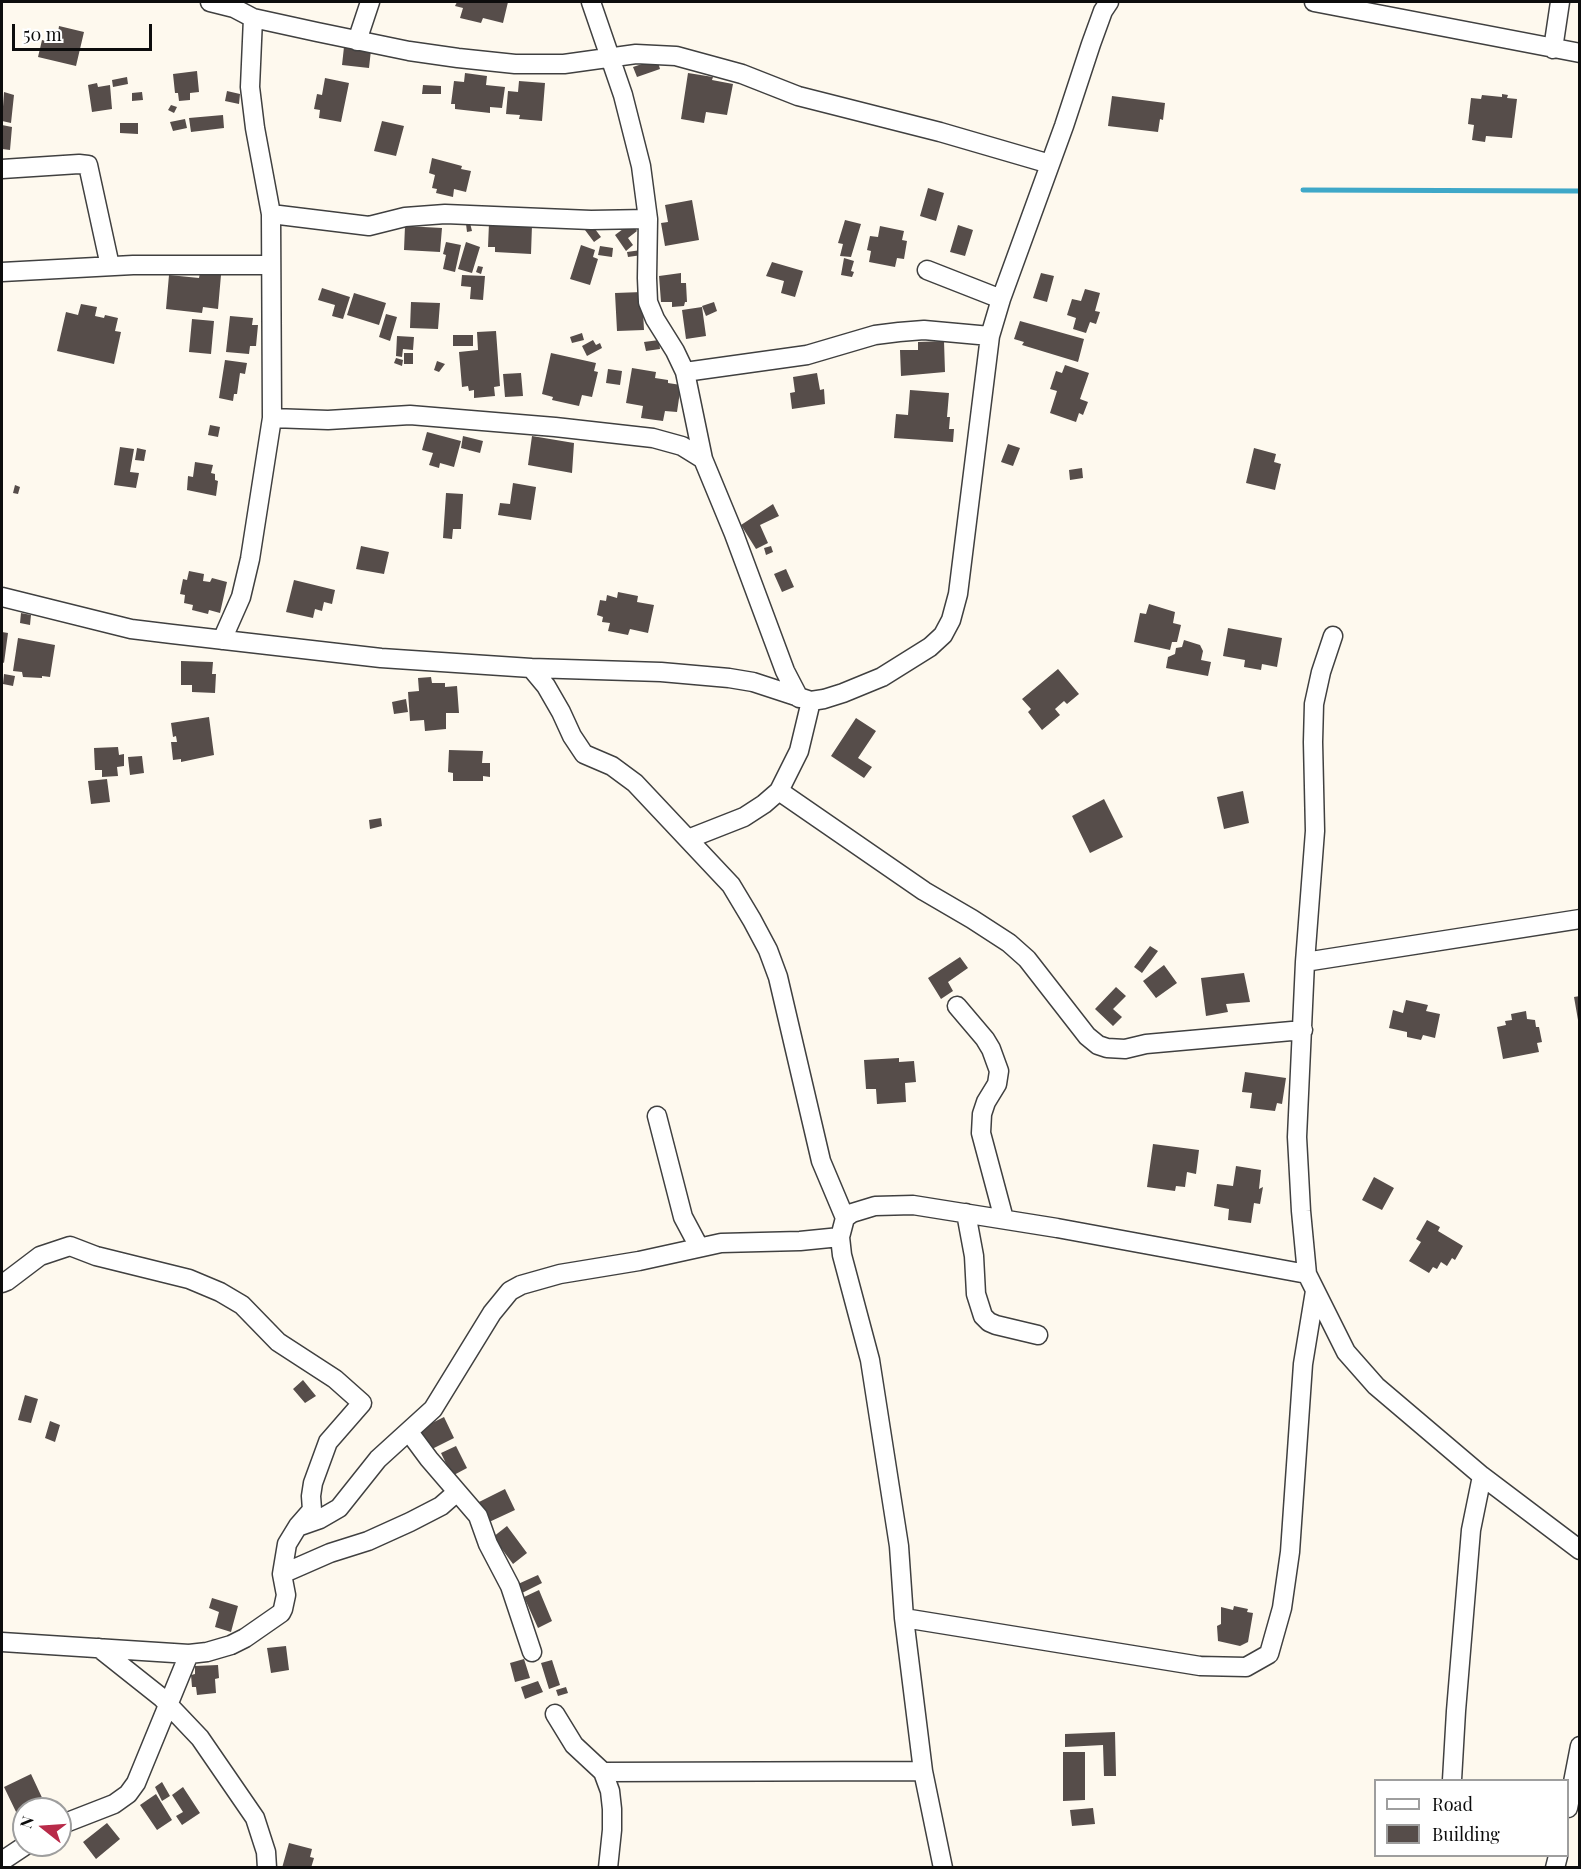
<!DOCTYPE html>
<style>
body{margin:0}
#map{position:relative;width:1581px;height:1869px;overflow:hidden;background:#fef9ee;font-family:"Playfair Display",serif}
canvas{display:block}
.frame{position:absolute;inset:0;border:3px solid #0d0d0d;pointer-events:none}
.legend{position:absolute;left:1374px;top:1779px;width:195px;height:78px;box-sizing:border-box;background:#fff;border:2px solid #9e9e9e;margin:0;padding:8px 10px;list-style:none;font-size:18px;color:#0d0d0d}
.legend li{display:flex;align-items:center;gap:12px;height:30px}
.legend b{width:30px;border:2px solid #9e9e9e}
.north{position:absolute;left:12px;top:1797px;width:60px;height:60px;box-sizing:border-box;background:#fff;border:2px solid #9e9e9e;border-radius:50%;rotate:287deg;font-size:16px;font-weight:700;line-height:24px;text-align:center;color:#0d0d0d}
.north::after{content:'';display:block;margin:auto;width:21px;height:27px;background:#b82b49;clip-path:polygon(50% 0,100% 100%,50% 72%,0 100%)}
.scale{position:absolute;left:12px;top:24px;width:140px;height:27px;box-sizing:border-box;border:3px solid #0d0d0d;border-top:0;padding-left:8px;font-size:18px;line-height:21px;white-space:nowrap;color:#0d0d0d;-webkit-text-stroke:4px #fff;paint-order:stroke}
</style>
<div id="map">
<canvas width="1581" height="1869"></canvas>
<div class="frame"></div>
<ul class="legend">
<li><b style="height:8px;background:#fff"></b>Road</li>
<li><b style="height:16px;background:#564d4a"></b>Building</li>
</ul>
<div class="north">N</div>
<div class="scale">50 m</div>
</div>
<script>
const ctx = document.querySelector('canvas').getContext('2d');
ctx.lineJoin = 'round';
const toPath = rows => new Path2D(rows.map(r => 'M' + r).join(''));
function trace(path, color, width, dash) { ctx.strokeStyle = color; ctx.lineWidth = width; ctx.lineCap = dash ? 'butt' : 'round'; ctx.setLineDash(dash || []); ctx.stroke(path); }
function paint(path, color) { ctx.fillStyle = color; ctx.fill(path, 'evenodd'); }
trace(toPath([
 [1303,190,1580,191]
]), '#3fa8c8', 5);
paint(toPath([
 [457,2,508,2,503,23,483,18,481,23,460,18,463,8,455,6],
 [59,26,84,32,76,66,38,57,42,40,49,42,52,31,58,33],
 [344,47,371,50,369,68,342,65],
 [657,59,660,69,637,77,633,67],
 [197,71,199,92,190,93,190,100,179,101,178,93,175,93,173,74],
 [465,73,487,76,486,85,505,87,502,108,490,107,490,113,455,109,455,104,451,104,454,81,464,82],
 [688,73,713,77,712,80,733,84,727,115,706,112,704,123,681,119],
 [127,77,128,84,113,87,112,80],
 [325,78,349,83,341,122,319,118,320,110,314,109,317,94,322,95],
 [519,81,545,83,542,121,519,119,520,115,506,114,508,91,518,92],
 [97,83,98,87,110,85,112,109,92,112,88,85],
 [423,85,441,86,441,94,422,94],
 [227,91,240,94,239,104,225,101],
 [4,92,14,95,11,123,2,121],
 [142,92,143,100,132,101,132,93],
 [1502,94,1508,95,1507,98,1517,99,1512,138,1486,136,1485,142,1472,140,1474,125,1468,124,1471,98,1481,99,1482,95,1502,97],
 [1112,96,1165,103,1163,120,1160,119,1158,132,1108,126],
 [171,105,177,107,174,113,168,110],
 [223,115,224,128,191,132,189,118],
 [185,119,187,128,173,131,170,122],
 [382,121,404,126,396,156,374,151],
 [120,123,138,123,138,134,120,133],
 [2,125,12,127,10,150,2,149],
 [432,158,462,166,461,169,471,171,466,192,454,189,453,197,436,193,437,189,432,188,435,175,429,173],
 [928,188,944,193,936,221,920,216],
 [692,200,699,240,665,246,661,223,668,222,665,205],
 [845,220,861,224,851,257,840,256,843,244,838,243],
 [470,223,472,231,467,232,466,224],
 [489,223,532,225,531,254,495,252,495,247,488,247],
 [631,223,637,231,628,238,633,245,626,251,615,235],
 [592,225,601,237,594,242,585,230],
 [958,225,973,230,965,256,950,252],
 [405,226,442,228,440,252,404,250],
 [880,226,904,231,902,240,907,241,904,259,897,258,895,267,869,262,871,251,867,250,870,236,878,237],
 [446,242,461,245,455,272,443,269,446,255,443,254],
 [466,242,480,247,472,273,458,269],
 [581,245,595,250,593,257,598,259,590,285,570,279],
 [600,246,613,248,612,257,598,255],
 [641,250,642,255,628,257,627,252],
 [844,258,854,261,851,271,854,272,852,277,841,275],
 [772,262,803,271,795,297,781,293,784,281,766,276],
 [478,266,483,267,481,274,476,272],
 [200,273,221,275,218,309,203,307,202,313,166,309,169,275,199,278],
 [681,273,681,283,686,283,687,302,685,302,684,306,672,307,672,302,661,302,659,276],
 [1041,273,1054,276,1047,302,1033,298],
 [462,275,485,276,483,300,470,299,471,287,461,286],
 [322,288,350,297,343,319,332,316,335,305,318,300],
 [1085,289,1100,293,1095,311,1100,312,1096,324,1090,322,1086,333,1073,329,1076,318,1067,315,1072,299,1081,301],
 [642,292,644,330,617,331,615,293],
 [354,293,386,303,379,325,347,315],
 [411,302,440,303,438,329,410,328],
 [714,302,717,311,706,316,702,306],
 [81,304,97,307,95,316,104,318,105,315,118,318,115,331,121,332,114,364,57,351,66,312,78,315],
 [702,307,706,336,686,339,682,310],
 [386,314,397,317,390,341,379,337],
 [230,316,253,318,252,325,258,325,256,346,250,346,249,354,226,352],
 [192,319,214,321,211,354,189,352],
 [1020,321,1084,339,1078,362,1022,345,1024,342,1014,339],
 [496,331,500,386,494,387,495,396,474,398,474,390,469,391,468,386,462,387,459,352,478,350,477,332],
 [582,333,584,340,572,343,570,337],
 [453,335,473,335,473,346,453,346],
 [397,336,414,337,413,350,403,349,402,357,396,356],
 [593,340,596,345,600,343,602,348,587,356,582,346],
 [659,340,660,349,646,351,644,342],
 [944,341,945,372,901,376,900,350,918,350,918,342],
 [404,353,413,353,413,364,404,364],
 [551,353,596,363,594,371,598,372,592,397,582,395,579,406,552,400,553,397,542,394],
 [396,358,403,360,402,366,394,363],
 [225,360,247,363,245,374,240,373,237,394,234,394,233,401,219,398],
 [437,361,445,364,439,372,434,370],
 [1065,365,1089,373,1080,399,1088,402,1083,415,1079,413,1076,422,1050,413,1057,391,1050,389,1056,371,1062,373],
 [632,368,656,372,655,378,668,380,668,383,681,385,677,412,665,411,663,421,641,418,643,406,626,403],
 [608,369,622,371,620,385,606,383],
 [521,373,523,396,505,397,503,374],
 [817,373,820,390,824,389,825,404,792,409,790,393,795,392,793,377],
 [910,390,949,393,947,417,950,417,949,429,954,429,953,442,894,438,896,414,908,415],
 [210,425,220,427,218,437,208,435],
 [427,432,461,441,454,467,440,463,439,468,429,465,433,453,422,450],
 [463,436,483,441,480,453,461,448],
 [532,436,574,443,572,473,528,465],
 [1008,444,1020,448,1013,466,1001,462],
 [120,447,134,449,130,472,139,473,136,488,114,485],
 [137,448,146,450,144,461,135,460],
 [1254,448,1276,454,1274,462,1281,464,1275,490,1246,483],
 [195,462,213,465,211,473,215,474,215,480,218,481,216,496,187,490,188,476,193,477],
 [1082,468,1083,478,1070,480,1069,470],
 [513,483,536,487,531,520,498,515,500,503,510,504],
 [15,485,20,487,18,494,13,493],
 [446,493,463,494,461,529,453,529,452,539,443,538],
 [773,504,779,516,760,525,768,543,756,549,741,525],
 [361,546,389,552,384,574,356,569],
 [771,546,773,552,766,555,764,548],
 [786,569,794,587,782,592,774,574],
 [189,571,204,574,203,581,210,582,212,578,227,582,220,613,209,610,208,614,192,610,193,605,184,603,185,595,180,594,183,579,187,580],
 [294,580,335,590,332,604,324,602,322,611,315,609,313,618,286,612],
 [618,592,638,596,637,602,654,605,648,633,630,629,628,635,608,631,610,623,602,622,603,617,597,615,600,600,606,601,607,595,617,598],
 [1149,604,1175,612,1173,623,1181,625,1177,642,1172,642,1170,650,1134,642,1140,613,1146,614],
 [21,613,31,615,30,625,20,623],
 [1228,628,1282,638,1277,667,1262,664,1261,670,1244,667,1245,660,1223,656],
 [2,632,8,633,4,663,2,662],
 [18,638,55,645,50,677,42,676,42,678,23,677,22,672,13,671],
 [1184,640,1200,645,1203,651,1201,660,1211,662,1208,676,1166,668,1168,657,1175,654,1176,648,1182,647],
 [181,661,213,662,212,674,216,674,215,693,192,692,192,685,181,685],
 [1058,669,1079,694,1067,704,1064,701,1055,709,1060,715,1042,730,1028,712,1031,709,1022,699],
 [4,674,15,676,13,686,3,684],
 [431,677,432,683,445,683,445,687,457,686,459,713,446,713,446,729,425,731,424,720,410,721,408,692,419,691,418,678],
 [406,699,408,712,394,714,392,702],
 [209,717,214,755,181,762,181,759,173,760,171,742,177,742,176,736,173,737,171,723],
 [856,718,876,731,858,758,872,767,864,778,831,756],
 [118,747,119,755,124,754,124,766,117,767,118,776,102,777,102,770,95,770,94,748],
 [449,750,483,751,482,763,490,763,490,777,483,776,483,781,453,781,453,773,448,772],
 [142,756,144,773,130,775,128,757],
 [107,779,110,802,91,804,88,781],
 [1243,791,1249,823,1224,829,1217,797],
 [1104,799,1123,837,1090,853,1072,816],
 [381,818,382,826,370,829,369,820],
 [1150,946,1158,951,1142,973,1134,967],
 [960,957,968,968,948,982,953,991,941,999,928,978],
 [1164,965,1177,983,1156,998,1143,981],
 [1244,973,1250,1002,1226,1004,1228,1012,1206,1016,1201,978],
 [1116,987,1126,996,1113,1009,1122,1017,1113,1026,1095,1009],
 [1580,996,1580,1020,1578,1020,1574,997],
 [1406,1000,1428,1005,1426,1011,1440,1014,1435,1038,1423,1035,1421,1040,1407,1037,1407,1032,1389,1028,1393,1010,1403,1013],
 [1526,1011,1527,1019,1535,1020,1536,1027,1539,1027,1542,1042,1537,1043,1539,1052,1503,1059,1497,1027,1506,1025,1505,1021,1512,1020,1511,1014],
 [899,1058,899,1062,914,1061,916,1082,905,1083,906,1102,877,1104,876,1089,866,1089,864,1060],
 [1245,1072,1286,1078,1282,1104,1277,1103,1275,1111,1250,1108,1252,1093,1242,1092],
 [1153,1144,1199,1150,1196,1174,1187,1172,1185,1187,1176,1186,1175,1191,1147,1187],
 [1236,1166,1261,1170,1259,1189,1263,1187,1260,1204,1254,1203,1251,1223,1228,1220,1229,1209,1214,1206,1217,1184,1233,1186],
 [1374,1177,1394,1188,1382,1210,1362,1200],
 [1427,1220,1440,1227,1438,1231,1463,1246,1455,1260,1452,1258,1447,1266,1441,1262,1437,1269,1433,1267,1429,1273,1409,1261,1421,1242,1416,1239],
 [303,1380,316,1396,305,1403,293,1389],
 [25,1395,38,1399,31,1423,18,1420],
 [444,1417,454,1438,430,1450,420,1429],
 [50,1421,60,1425,55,1442,45,1438],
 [456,1446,467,1468,452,1476,441,1453],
 [505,1489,515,1510,487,1523,477,1503],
 [507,1526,527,1553,513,1564,493,1537],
 [538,1575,542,1583,522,1593,518,1584],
 [539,1590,552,1621,538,1628,524,1597],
 [212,1598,238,1606,231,1632,215,1627,219,1612,209,1608],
 [1234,1606,1248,1609,1247,1612,1253,1613,1248,1642,1240,1646,1218,1641,1217,1626,1221,1624,1221,1607,1233,1610],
 [286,1646,289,1670,271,1673,267,1648],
 [524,1659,530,1678,515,1682,510,1663],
 [552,1660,560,1685,549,1689,541,1663],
 [218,1665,219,1678,215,1679,216,1693,197,1695,196,1687,192,1687,191,1675,195,1674,195,1666],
 [538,1681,543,1692,525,1699,521,1687],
 [566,1687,568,1693,558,1696,556,1690],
 [1115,1732,1116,1776,1104,1776,1103,1745,1065,1747,1065,1734],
 [1063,1752,1085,1752,1085,1800,1063,1801],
 [31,1774,45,1804,33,1809,24,1809,24,1813,18,1816,4,1787],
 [162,1782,170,1796,162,1801,155,1787],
 [183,1787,200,1813,182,1825,176,1816,183,1812,172,1795],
 [156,1794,172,1820,157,1830,140,1805],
 [1093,1808,1095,1824,1072,1826,1070,1810],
 [107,1823,120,1839,96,1859,83,1842],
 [289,1843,312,1849,310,1857,314,1858,311,1868,282,1868]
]), '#564d4a');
const minor = toPath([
 [210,2,234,8,253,18,317,32,409,51,458,58,515,64,564,64,636,54,676,56,742,74,798,96,940,132,1050,164],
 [591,2,623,95,641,166,648,219,647,278,648,302,655,319,675,351,685,372,703,459,734,534,785,671,799,698],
 [1314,2,1580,53],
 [357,41,370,2],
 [1553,49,1560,2],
 [2,169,79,164,88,165,110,266],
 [271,214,369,226,405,217,445,214,591,220,648,219],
 [927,270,1001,299],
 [2,272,133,265,271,265],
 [685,372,807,355,875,335,899,332,924,330,990,336],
 [272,418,328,420,410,415,555,427,653,438,682,446,703,459],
 [2,597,131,629,172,634,381,658,531,668,661,672,729,678,753,682,811,701,824,699,843,693,882,677,930,647,943,635,951,620,958,594,990,336,1001,299,1064,126,1091,44,1103,11,1109,2],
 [1333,636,1321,672,1314,704,1313,742,1315,831,1305,962,1297,1137,1301,1211,1307,1274,1346,1352,1376,1386,1482,1476,1580,1550],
 [222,640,241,597,250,559,272,418,271,214,255,128,250,87,253,18],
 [531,668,546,686,561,712,572,736,584,754,612,766,635,783,731,885,752,920,768,950,778,977,821,1161,845,1218],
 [779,791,924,891,972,919,1009,943,1027,959,1087,1036,1098,1045,1107,1048,1125,1049,1146,1044,1303,1030],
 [688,839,744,817,764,804,779,791,799,751,811,701],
 [1305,962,1580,919],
 [957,1006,985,1039,991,1049,999,1071,997,1084,986,1102,982,1114,981,1133,1004,1219],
 [657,1116,683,1217,699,1247],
 [966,1213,974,1256,976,1294,983,1316,989,1322,996,1325,1038,1335],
 [2,1283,7,1281,40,1256,70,1246,96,1256,189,1279,220,1292,242,1305,278,1342,335,1379,362,1403,328,1442,313,1483,311,1496,312,1510,298,1526,287,1544,282,1574,286,1595,283,1609,281,1613,245,1638,231,1645,207,1652,189,1654,2,1642],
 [409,1432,429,1459,478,1516,488,1544,510,1586,532,1652],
 [300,1526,320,1519,339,1508,378,1459,433,1409,492,1313,510,1291,521,1285,560,1274,639,1261,721,1243,800,1241,840,1237],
 [282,1574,330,1553,368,1541,410,1522,441,1506,457,1492],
 [904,1618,1200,1666,1246,1667,1269,1654,1282,1608,1290,1552,1303,1364,1315,1291],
 [99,1648,162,1698,200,1738,255,1818,266,1852,267,1868],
 [555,1714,574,1745,603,1772,923,1771],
 [603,1772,610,1791,612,1809,612,1830,608,1868],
 [1452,1780,1456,1711,1471,1530,1482,1476],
 [1568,1808,1580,1746],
 [60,1825,114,1804,128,1794,136,1783,189,1654],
 [2,1861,26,1845],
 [943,1868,923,1771,904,1618,899,1546,870,1360,842,1255,840,1237,845,1218,852,1213,875,1206,913,1205,1057,1228,1307,1274],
 [1555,1868,1558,1856]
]);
trace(minor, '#404040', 21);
trace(minor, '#fff', 18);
</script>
